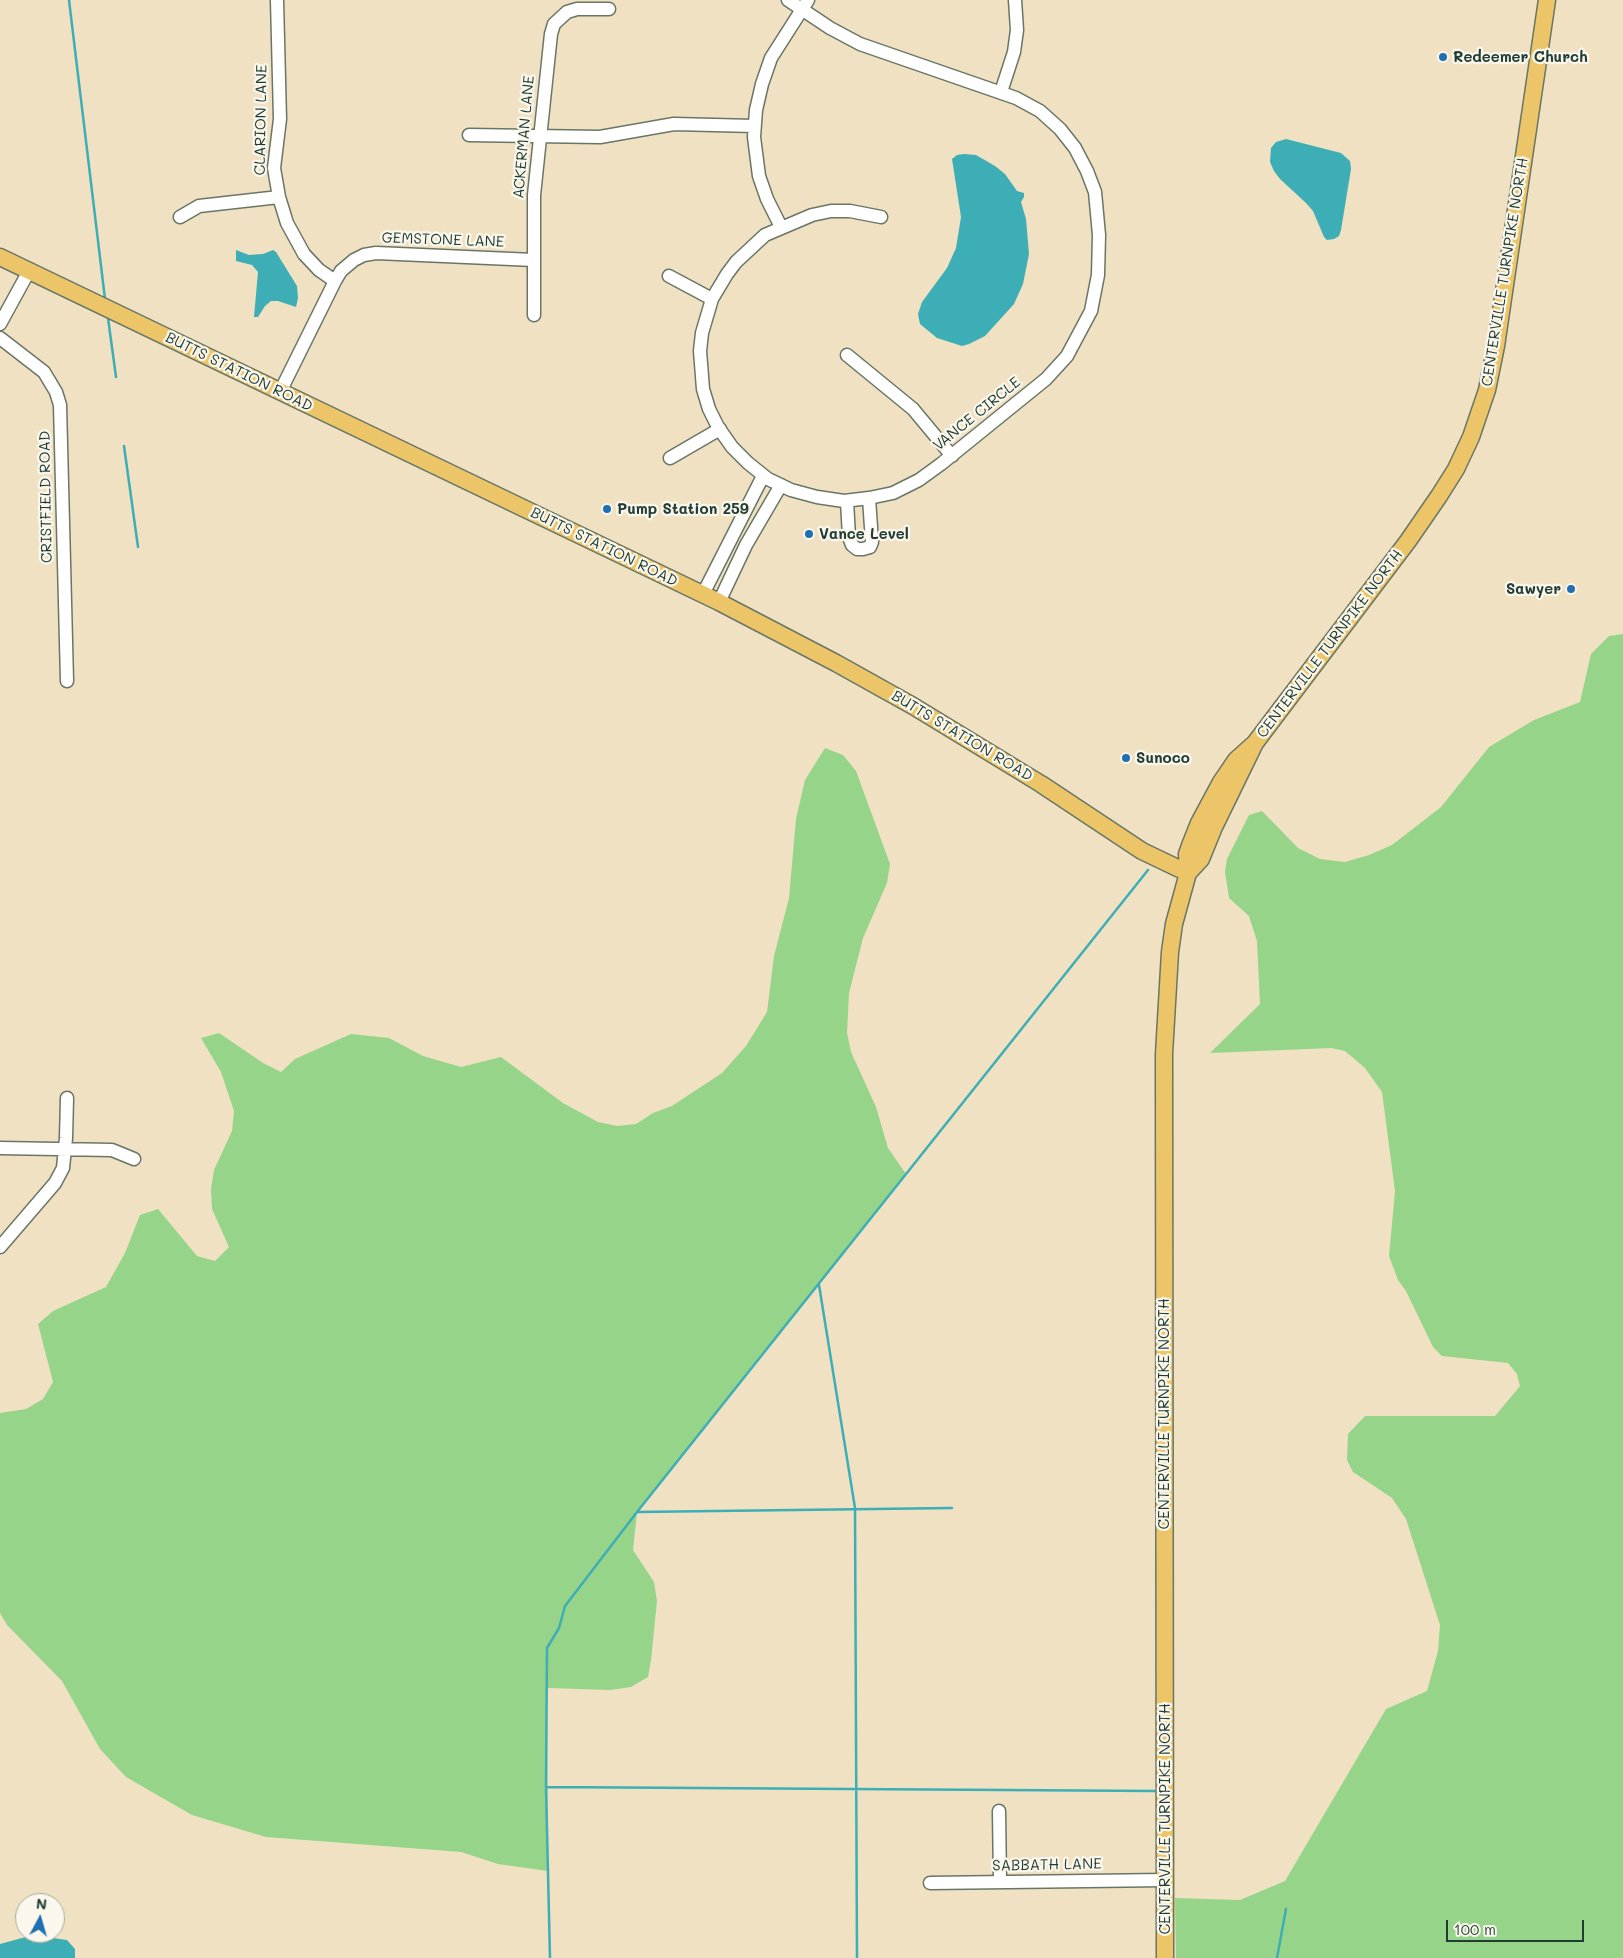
<!DOCTYPE html>
<style>
body{margin:0}
#map{position:relative;width:1623px;height:1958px;overflow:hidden;background:#f0e1c2;font-family:Mali,sans-serif}
canvas{display:block}
.north{position:absolute;left:15px;top:1893px;width:50px;height:50px;box-sizing:border-box;background:#fbf7ec;border:1px solid #a3ada2;border-radius:50%;rotate:6deg;font-size:14px;font-weight:700;line-height:20px;text-align:center;color:#1f3d34}
.north::after{content:'';display:block;margin:auto;width:18px;height:22px;background:#1f6fb2;clip-path:polygon(50% 0,100% 100%,50% 72%,0 100%)}
.scale{position:absolute;left:1446px;top:1920px;width:138px;height:22px;box-sizing:border-box;border:2px solid #1f3d34;border-top:0;padding-left:6px;font-size:15px;line-height:18px;white-space:nowrap;color:#1f3d34;-webkit-text-stroke:4px #fbf7ec;paint-order:stroke}
</style>
<div id="map">
<canvas width="1623" height="1958"></canvas>
<div class="north">N</div>
<div class="scale">100 m</div>
</div>
<script>
const ctx = document.querySelector('canvas').getContext('2d');
ctx.lineJoin = 'round';
function paint(path, color) { ctx.fillStyle = color; ctx.fill(path, 'evenodd'); }
const toPath = rows => new Path2D(rows.map(r => 'M' + r).join(''));
function trace(path, color, width, dash) { ctx.strokeStyle = color; ctx.lineWidth = width; ctx.lineCap = dash ? 'butt' : 'round'; ctx.setLineDash(dash || []); ctx.stroke(path); }
function write(font, color, halo, rows, align = 'center') {
  ctx.font = font + ' Mali,sans-serif'; ctx.lineWidth = 4.5; ctx.setLineDash([]); ctx.textBaseline = 'middle'; ctx.strokeStyle = halo; ctx.fillStyle = color; for (const [text, x, y, turn = 0] of rows) {
    ctx.save(); ctx.translate(x, y); ctx.rotate((+turn || 0) * Math.PI / 180); ctx.textAlign = isNaN(turn) ? turn : align; if (halo) ctx.strokeText(text, 0, 0); ctx.fillText(text, 0, 0); ctx.restore();
  }
}
paint(toPath([
 [1623,634,1623,1958,1176,1958,1175,1898,1240,1900,1285,1881,1386,1709,1427,1691,1438,1651,1440,1625,1406,1519,1392,1498,1353,1472,1347,1460,1348,1434,1365,1416,1495,1416,1520,1386,1517,1374,1508,1363,1442,1356,1433,1347,1406,1291,1398,1280,1389,1256,1395,1191,1382,1092,1365,1068,1345,1051,1331,1048,1210,1053,1260,1004,1257,941,1249,916,1229,898,1225,872,1227,859,1249,815,1262,811,1298,848,1320,859,1345,862,1369,855,1392,845,1441,807,1489,747,1534,720,1580,702,1591,654,1609,636],
 [825,748,843,755,856,771,890,864,887,883,863,938,849,993,847,1033,851,1052,876,1107,888,1148,906,1174,637,1512,633,1550,654,1582,657,1601,651,1660,648,1677,631,1687,610,1690,548,1688,547,1704,548,1871,498,1864,461,1852,266,1837,192,1815,126,1777,100,1749,62,1681,7,1625,0,1613,0,1413,26,1409,43,1399,53,1382,38,1324,53,1311,106,1287,125,1253,140,1215,158,1209,197,1256,215,1261,229,1247,212,1209,211,1189,214,1170,232,1131,234,1111,221,1072,201,1038,219,1033,263,1063,281,1072,295,1059,351,1034,389,1038,423,1056,461,1067,501,1057,563,1103,598,1122,617,1126,636,1124,653,1113,672,1106,722,1073,746,1046,767,1012,774,956,789,898,796,819,805,780]
]), '#96d48a');
paint(toPath([
 [1286,139,1341,153,1350,161,1351,169,1341,230,1339,236,1334,239,1327,240,1324,237,1313,211,1306,203,1280,179,1274,171,1270,162,1271,148,1276,142],
 [964,154,976,155,995,166,1005,174,1017,191,1024,193,1024,197,1021,202,1026,219,1029,254,1023,284,1014,304,985,336,969,344,962,346,937,338,920,324,918,314,922,302,947,268,956,248,961,217,952,159,957,155],
 [236,250,249,255,263,254,273,250,276,252,297,286,298,298,296,307,278,301,271,301,265,306,258,317,254,317,258,272,252,265,236,261],
 [33,1935,67,1940,75,1949,75,1958,0,1958,0,1944]
]), '#3daeb5');
trace(toPath([
 [69,0,105,299],
 [108,318,116,377],
 [124,446,138,547],
 [819,1285,855,1508,857,1958],
 [637,1512,952,1508],
 [546,1787,1155,1791],
 [550,1958,546,1787,547,1648,559,1628,565,1606,637,1512,1148,870],
 [1277,1958,1286,1909]
]), '#3daeb5', 2.5);
const minor = toPath([
 [277,0,280,119,274,168,279,197,287,223,304,254,319,270,335,281],
 [788,0,830,28,860,44,1016,98,1040,111,1060,129,1075,148,1087,171,1095,192,1099,235,1098,275,1091,311,1067,356,1046,379,941,464,919,480,893,493,869,498,844,501,817,497,791,490,768,479,748,463,732,447,718,427,709,409,703,389,700,351,702,333,712,299,727,274,736,262,765,235,812,215,831,211,850,211,881,217],
 [1001,92,1014,52,1017,30,1015,0],
 [469,135,600,137,674,124,754,126],
 [180,217,199,206,279,197],
 [781,227,767,199,759,176,754,137,756,110,762,84,771,58,808,0],
 [669,276,712,299],
 [534,315,534,195,551,34,554,24,567,12,577,9,609,9],
 [0,324,29,271],
 [0,338,44,372,56,392,60,405,67,681],
 [847,355,913,409,952,456],
 [280,392,335,281,341,271,354,260,364,255,376,253,534,260],
 [670,458,720,429],
 [847,501,849,537,852,545,857,549,863,549,870,547,872,542,869,498],
 [703,594,763,476],
 [719,602,746,545,781,485],
 [0,1148,112,1150,134,1159],
 [0,1247,55,1183,63,1168,66,1138,67,1098],
 [999,1811,1000,1882],
 [930,1883,1165,1880]
]);
const major = toPath([
 [0,257,719,602,836,663,913,706,1041,784,1142,851,1188,873],
 [1188,873,1187,854,1191,843,1199,823,1221,782,1236,760,1255,743,1408,541,1439,496,1456,469,1471,437,1487,390,1496,346,1547,0],
 [1165,1958,1164,1054,1170,952,1174,924,1188,873,1201,859,1214,827,1255,743]
]);
trace(minor, '#687666', 15);
trace(major, '#687666', 19);
trace(minor, '#fff', 12);
trace(major, '#edc569', 16);
for (const [x, y, r, color] of [
 [1443,57,5,"#1f6fb2"],
 [607,509,5,"#1f6fb2"],
 [809,534,5,"#1f6fb2"],
 [1571,589,5,"#1f6fb2"],
 [1126,758,5,"#1f6fb2"]
]) { const dot = new Path2D(); dot.arc(x, y, r, 0, 2 * Math.PI); ctx.fillStyle = color; ctx.fill(dot); trace(dot, '#fbf7ec', 2); }
write('bold 15px', '#1f3d34', '#fbf7ec', [
 ["Redeemer Church",1453,57],
 ["Pump Station 259",617,509],
 ["Vance Level",819,534],
 ["Sawyer",1561,589,"right"],
 ["Sunoco",1136,758]
], 'left');
write('15px', '#1f3d34', '#fbf7ec', [
 ["CLARION LANE",261,120,-89],
 ["ACKERMAN LANE",524,137,-85],
 ["GEMSTONE LANE",443,240,2],
 ["CENTERVILLE TURNPIKE NORTH",1505,272,-81],
 ["BUTTS STATION ROAD",239,372,26],
 ["VANCE CIRCLE",977,414,-39],
 ["CRISTFIELD ROAD",46,497,-91],
 ["BUTTS STATION ROAD",604,547,26],
 ["CENTERVILLE TURNPIKE NORTH",1330,644,-53],
 ["BUTTS STATION ROAD",962,736,31],
 ["CENTERVILLE TURNPIKE NORTH",1164,1414,-90],
 ["CENTERVILLE TURNPIKE NORTH",1165,1819,-90],
 ["SABBATH LANE",1047,1865,-1]
]);
</script>
